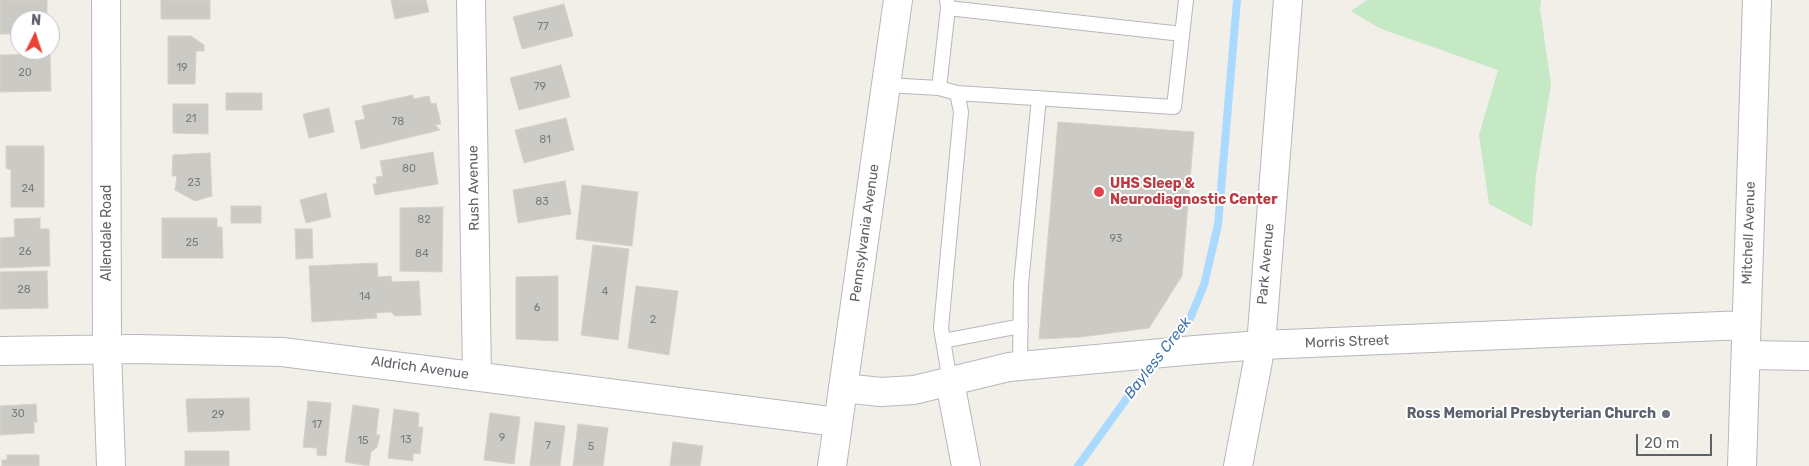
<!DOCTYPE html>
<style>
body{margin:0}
#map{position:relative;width:1809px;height:466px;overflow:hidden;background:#f1efe8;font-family:Rubik,sans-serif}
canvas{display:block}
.north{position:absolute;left:10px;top:10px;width:50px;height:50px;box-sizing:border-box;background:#fff;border:1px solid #bfc1c3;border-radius:50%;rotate:4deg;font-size:14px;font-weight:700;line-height:20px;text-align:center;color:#5f6368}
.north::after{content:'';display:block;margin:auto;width:18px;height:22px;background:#ea4335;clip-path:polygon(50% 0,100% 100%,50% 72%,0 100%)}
.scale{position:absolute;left:1636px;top:434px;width:76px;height:22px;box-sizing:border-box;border:2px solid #5f6368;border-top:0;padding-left:6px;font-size:15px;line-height:18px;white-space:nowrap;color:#5f6368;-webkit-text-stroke:4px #fff;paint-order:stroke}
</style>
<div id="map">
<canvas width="1809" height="466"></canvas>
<div class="north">N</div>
<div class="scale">20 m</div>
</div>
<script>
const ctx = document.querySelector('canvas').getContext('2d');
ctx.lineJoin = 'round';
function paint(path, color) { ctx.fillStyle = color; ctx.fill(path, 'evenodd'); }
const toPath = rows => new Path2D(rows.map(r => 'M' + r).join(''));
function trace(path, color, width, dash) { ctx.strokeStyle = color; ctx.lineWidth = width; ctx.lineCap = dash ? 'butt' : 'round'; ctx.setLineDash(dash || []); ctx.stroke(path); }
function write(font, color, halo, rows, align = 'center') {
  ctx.font = font + ' Rubik,sans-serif'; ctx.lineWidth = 4; ctx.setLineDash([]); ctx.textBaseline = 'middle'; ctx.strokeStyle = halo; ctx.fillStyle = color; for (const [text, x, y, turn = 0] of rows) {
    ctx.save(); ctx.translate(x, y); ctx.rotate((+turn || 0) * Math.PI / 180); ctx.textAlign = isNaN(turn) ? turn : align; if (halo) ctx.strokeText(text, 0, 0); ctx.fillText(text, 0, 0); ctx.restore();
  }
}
paint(toPath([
 [1367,0,1541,0,1540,9,1551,84,1536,175,1532,227,1489,204,1479,135,1498,70,1379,28,1351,11]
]), '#c5e8c5');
trace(toPath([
 [1170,345,1189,321,1204,285,1218,225,1237,0],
 [1078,466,1135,387,1156,361]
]), '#aadaff', 8);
const building = toPath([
 [0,0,47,0,47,20,20,20,20,34,0,34,0,0],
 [161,0,210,0,210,19,161,19,161,0],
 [391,0,426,0,429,12,395,19,391,0],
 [564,4,573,36,522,49,513,17,564,4],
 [168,36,191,36,204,45,204,51,196,51,195,84,168,84,168,36],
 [50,54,51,91,0,92,0,55,50,54],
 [561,65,570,97,519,110,510,78,561,65],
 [226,93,262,93,262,110,226,110,226,93],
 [413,95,413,99,429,96,431,104,436,103,441,124,435,125,440,130,361,149,355,121,365,119,362,106,413,95],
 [173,104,208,104,208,134,173,133,173,104],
 [329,108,334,132,309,138,303,114,329,108],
 [566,118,574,150,524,163,515,130,566,118],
 [1058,122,1194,132,1182,276,1149,328,1081,337,1039,339,1058,122],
 [6,146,44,146,44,207,11,207,11,170,6,168,6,146],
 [433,152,438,184,375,195,373,184,377,184,376,177,383,176,380,161,433,152],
 [210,153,212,196,195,201,175,190,177,176,172,176,173,155,210,153],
 [565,181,571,214,518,223,513,190,565,181],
 [582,185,638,192,632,246,576,239,582,185],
 [326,193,331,217,306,223,300,200,326,193],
 [231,206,261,206,261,223,231,223,231,206],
 [443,207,442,272,400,271,400,208,443,207],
 [40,218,40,229,49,229,50,266,0,268,0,238,15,237,14,219,40,218],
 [162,218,217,218,217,227,222,227,223,258,162,258,162,218],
 [295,229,312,229,313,258,296,259,295,229],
 [593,245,629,249,618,340,581,335,593,245],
 [377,263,378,277,391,276,392,282,419,281,421,315,395,316,391,312,376,313,377,318,312,322,309,266,377,263],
 [47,271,48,308,0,309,0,272,47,271],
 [558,276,558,341,516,339,516,277,558,276],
 [636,286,678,291,669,355,628,348,636,286],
 [249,398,250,430,188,432,186,399,249,398],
 [308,401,331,403,326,456,317,455,317,448,303,447,308,401],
 [36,404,37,422,34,422,34,433,0,435,0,406,36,404],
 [353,405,379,409,376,435,380,435,377,447,371,452,369,466,345,462,353,405],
 [394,409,419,413,418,427,423,427,420,454,413,453,413,461,388,458,394,409],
 [490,413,520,417,514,464,484,460,490,413],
 [535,422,565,426,560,466,530,466,535,422],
 [578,424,608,428,603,466,573,466,578,424],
 [673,442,703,446,700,466,670,466,673,442],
 [185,451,229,451,229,466,185,466,185,451],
 [7,455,39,455,39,466,2,466,2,460,7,460,7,455]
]);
paint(building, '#cccac5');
trace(building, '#d6d1c6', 1);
const service = toPath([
 [947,0,948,8,1182,34],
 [886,85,939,88,957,93,961,112,941,328,950,382],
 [939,88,948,8],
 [957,93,1174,107,1186,0],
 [943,341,1021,326],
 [1020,365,1021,284,1039,98]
]);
const minor = toPath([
 [106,0,107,350,111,466],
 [471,0,477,376],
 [0,351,135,349,282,352,838,422],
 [1746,355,1809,356],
 [950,382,966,466],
 [843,388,881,392,914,390,1009,367,1195,350,1261,345,1746,325],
 [1742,466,1757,0]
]);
const tertiary = toPath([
 [832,466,898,0],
 [1238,466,1261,345,1288,0]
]);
trace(service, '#b5b8bc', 16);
trace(minor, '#b5b8bc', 30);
trace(tertiary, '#b5b8bc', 30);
trace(service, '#fff', 14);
trace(minor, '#fff', 28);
trace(tertiary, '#fff', 28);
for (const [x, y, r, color] of [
 [1099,192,6,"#e0444e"],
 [1666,414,5,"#6b7280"]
]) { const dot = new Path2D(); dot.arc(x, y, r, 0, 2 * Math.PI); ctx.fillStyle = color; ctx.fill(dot); trace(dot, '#fff', 2); }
write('11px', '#7a7d7f', null, [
 ["77",543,27],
 ["19",182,68],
 ["20",25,73],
 ["79",540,87],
 ["21",191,119],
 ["78",398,122],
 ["81",545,140],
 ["80",409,169],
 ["23",194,183],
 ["24",28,189],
 ["83",542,202],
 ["82",424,220],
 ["93",1116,239],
 ["25",192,243],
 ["26",25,252],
 ["84",422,254],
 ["28",24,290],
 ["4",605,292],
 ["14",365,297],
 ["6",537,308],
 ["2",653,320],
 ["30",18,414],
 ["29",218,415],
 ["17",317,425],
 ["9",502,438],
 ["13",406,440],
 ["15",363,441],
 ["7",548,446],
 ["5",591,447]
]);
write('bold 14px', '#be3a42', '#fff', [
 ["UHS Sleep &",1110,184],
 ["Neurodiagnostic Center",1110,200]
], 'left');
write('14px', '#5f6368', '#fff', [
 ["Rush Avenue",474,188,-91],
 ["Allendale Road",107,233,-90],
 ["Pennsylvania Avenue",865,233,-82],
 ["Mitchell Avenue",1749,233,-88],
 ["Park Avenue",1266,264,-85],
 ["Morris Street",1347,342,-2],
 ["Aldrich Avenue",420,368,8]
]);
write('bold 14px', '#5b616d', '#fff', [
 ["Ross Memorial Presbyterian Church",1656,414]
], 'right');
write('italic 15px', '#4174aa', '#fff', [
 ["Bayless Creek",1158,358,-52]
]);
</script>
